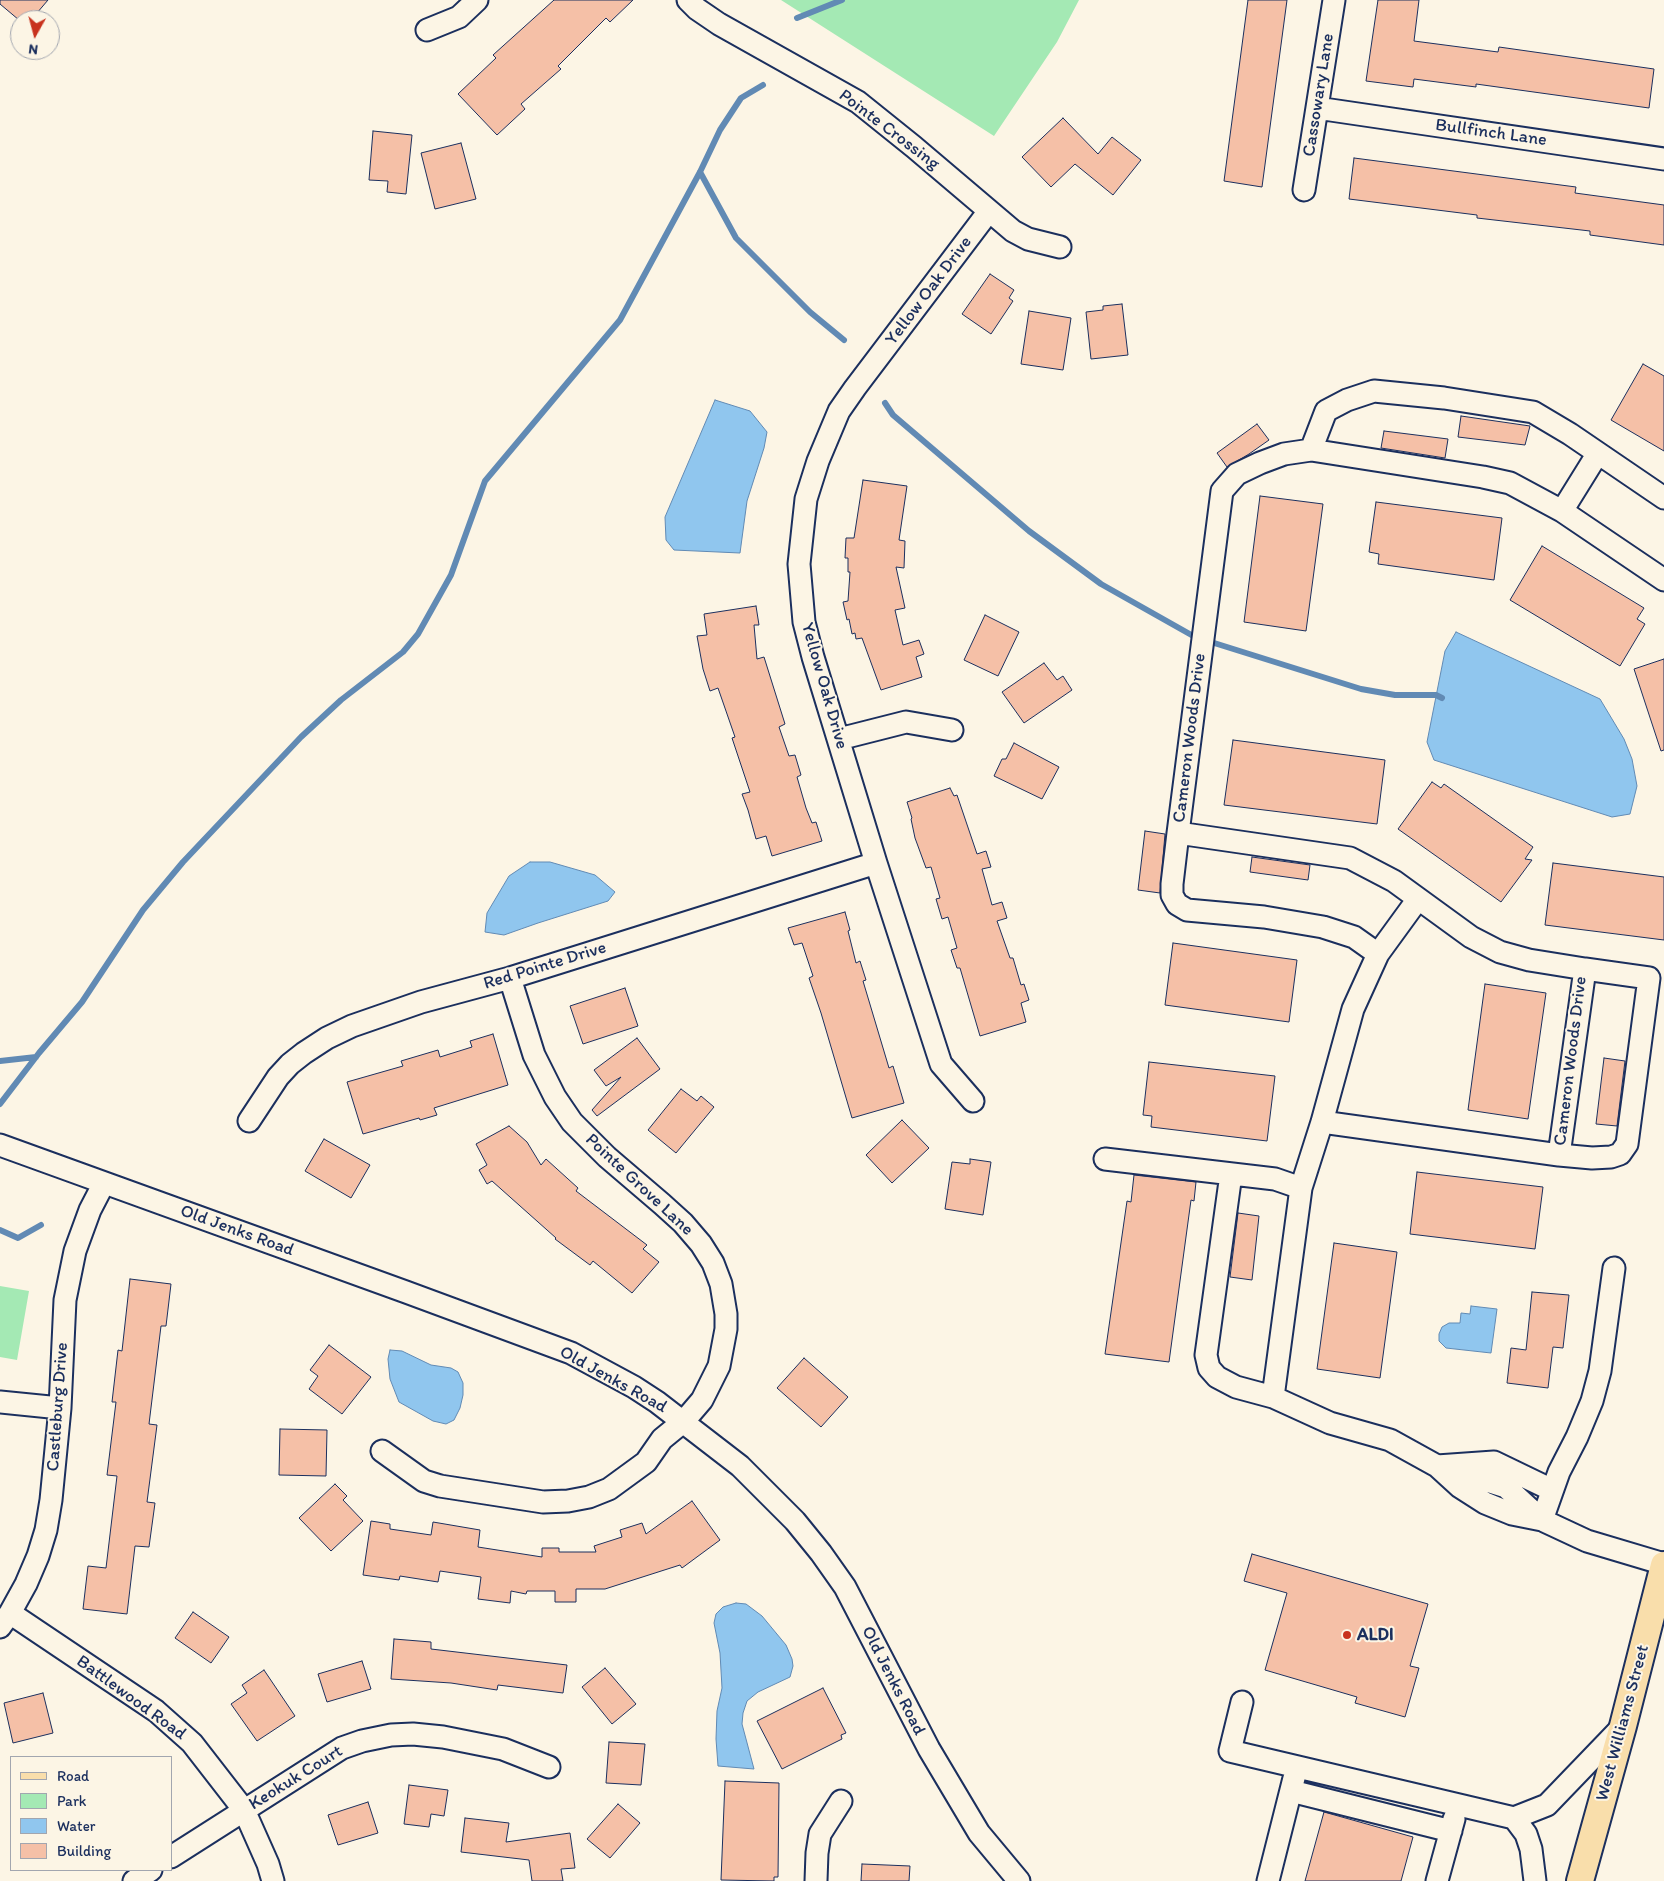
<!DOCTYPE html>
<style>
body{margin:0}
#map{position:relative;width:1664px;height:1881px;overflow:hidden;background:#fcf5e5;font-family:Itim,sans-serif}
canvas{display:block}
.legend{position:absolute;left:10px;top:1756px;width:162px;height:115px;box-sizing:border-box;background:#fcf5e5;border:1px solid #a2a6af;margin:0;padding:6px 9px;list-style:none;font-size:15px;color:#1b2f5e}
.legend li{display:flex;align-items:center;gap:10px;height:25px}
.legend b{width:25px;border:1px solid #a2a6af}
.north{position:absolute;left:10px;top:10px;width:50px;height:50px;box-sizing:border-box;background:#fcf5e5;border:1px solid #a2a6af;border-radius:50%;rotate:187deg;font-size:14px;font-weight:700;line-height:20px;text-align:center;color:#1b2f5e}
.north::after{content:'';display:block;margin:auto;width:18px;height:22px;background:#c8321e;clip-path:polygon(50% 0,100% 100%,50% 72%,0 100%)}
</style>
<div id="map">
<canvas width="1664" height="1881"></canvas>
<ul class="legend">
<li><b style="height:6px;background:#f9deab"></b>Road</li>
<li><b style="height:14px;background:#a4e9b4"></b>Park</li>
<li><b style="height:14px;background:#90c6ee"></b>Water</li>
<li><b style="height:14px;background:#f5c0a7"></b>Building</li>
</ul>
<div class="north">N</div>
</div>
<script>
const ctx = document.querySelector('canvas').getContext('2d');
ctx.lineJoin = 'round';
function paint(path, color) { ctx.fillStyle = color; ctx.fill(path, 'evenodd'); }
const toPath = rows => new Path2D(rows.map(r => 'M' + r).join(''));
function trace(path, color, width, dash) { ctx.strokeStyle = color; ctx.lineWidth = width; ctx.lineCap = dash ? 'butt' : 'round'; ctx.setLineDash(dash || []); ctx.stroke(path); }
function write(font, color, halo, rows, align = 'center') {
  ctx.font = font + ' Itim,sans-serif'; ctx.lineWidth = 4; ctx.setLineDash([]); ctx.textBaseline = 'middle'; ctx.strokeStyle = halo; ctx.fillStyle = color; for (const [text, x, y, turn = 0] of rows) {
    ctx.save(); ctx.translate(x, y); ctx.rotate((+turn || 0) * Math.PI / 180); ctx.textAlign = isNaN(turn) ? turn : align; if (halo) ctx.strokeText(text, 0, 0); ctx.fillText(text, 0, 0); ctx.restore();
  }
}
paint(toPath([
 [781,0,1079,0,1057,42,994,136],
 [0,1286,29,1291,17,1360,0,1357]
]), '#a4e9b4');
const water = toPath([
 [715,400,750,411,767,432,764,448,747,501,740,553,674,550,666,540,665,517,715,400],
 [1456,632,1600,699,1624,739,1632,759,1637,786,1630,814,1612,817,1434,760,1427,742,1445,651,1456,632],
 [530,862,550,862,595,875,615,892,608,901,538,923,504,935,485,932,487,913,509,876,530,862],
 [1471,1306,1497,1309,1491,1353,1446,1348,1439,1341,1439,1334,1442,1327,1449,1323,1460,1323,1461,1313,1470,1314,1471,1306],
 [390,1350,402,1351,431,1365,451,1368,458,1372,463,1383,463,1395,460,1408,454,1420,446,1424,433,1421,399,1402,390,1379,388,1359,390,1350],
 [736,1603,746,1604,762,1616,786,1645,792,1659,793,1666,790,1677,758,1692,747,1701,743,1713,742,1724,754,1769,718,1766,716,1739,717,1711,722,1688,720,1653,714,1623,716,1614,723,1607,736,1603]
]);
paint(water, '#90c6ee');
trace(water, '#618ab4', 1);
trace(toPath([
 [797,18,842,0],
 [700,172,736,238,810,312,844,340],
 [885,403,893,415,1029,531,1101,584,1195,637,1361,689,1395,695,1436,695,1442,698],
 [0,1061,36,1057],
 [0,1104,39,1053,82,1002,143,910,183,862,301,737,341,700,403,652,418,634,451,575,485,481,620,320,700,172,720,130,741,98,763,85],
 [0,1230,18,1238,41,1225]
]), '#618ab4', 6);
const building = toPath([
 [0,0,48,0,31,20,19,20,0,4,0,0],
 [554,0,633,0,610,22,606,18,558,66,561,69,521,104,525,109,497,135,458,94,496,58,493,55,554,0],
 [1248,0,1287,0,1262,187,1224,181,1248,0],
 [1378,0,1419,0,1414,41,1498,52,1499,47,1654,69,1649,108,1476,84,1476,87,1414,79,1413,87,1366,81,1378,0],
 [1063,118,1098,154,1112,137,1141,160,1113,195,1075,164,1051,187,1022,157,1063,118],
 [373,131,412,135,406,194,387,192,388,181,369,180,373,131],
 [461,143,476,199,435,209,421,153,461,143],
 [1354,158,1576,187,1575,193,1664,205,1664,245,1590,235,1590,231,1477,218,1477,215,1349,199,1354,158],
 [990,274,1014,290,1009,298,1013,301,991,334,962,314,990,274],
 [1122,304,1128,355,1091,359,1086,312,1103,310,1103,306,1122,304],
 [1029,311,1071,318,1063,370,1021,364,1029,311],
 [1643,364,1664,376,1664,451,1611,420,1643,364],
 [1461,416,1530,426,1525,445,1458,437,1461,416],
 [1257,424,1269,440,1249,454,1227,467,1217,453,1257,424],
 [1384,431,1448,439,1445,458,1381,448,1384,431],
 [863,480,907,486,899,540,905,541,904,568,896,567,905,608,895,610,903,645,919,640,924,654,916,657,922,677,881,690,862,638,856,639,855,633,852,634,849,619,847,620,843,602,848,601,850,572,848,572,848,558,845,558,846,538,854,538,863,480],
 [1260,496,1323,504,1306,631,1244,622,1260,496],
 [1376,502,1502,518,1494,580,1378,564,1379,554,1369,552,1376,502],
 [1542,546,1644,608,1637,619,1645,624,1620,666,1510,600,1542,546],
 [756,606,759,625,754,625,757,659,764,657,785,724,779,727,789,756,795,755,801,775,797,777,806,808,812,823,816,822,822,841,772,856,766,836,756,839,748,810,742,794,750,792,732,738,735,737,718,688,710,691,703,669,697,636,707,635,704,614,756,606],
 [985,615,1019,632,998,676,964,660,985,615],
 [1664,659,1664,750,1661,751,1634,669,1664,659],
 [1044,663,1057,680,1063,676,1072,690,1024,723,1002,692,1044,663],
 [1233,740,1385,760,1377,824,1224,805,1233,740],
 [1014,743,1059,767,1042,799,994,776,1002,759,1006,759,1014,743],
 [1432,782,1441,788,1444,784,1533,847,1525,859,1532,860,1501,902,1398,829,1432,782],
 [950,788,954,796,957,795,977,854,986,851,991,867,982,869,992,905,1002,902,1007,918,997,921,1010,958,1013,958,1021,985,1024,984,1029,1000,1021,1003,1026,1022,980,1036,960,968,957,968,951,950,957,948,948,917,942,919,936,899,940,898,931,867,926,868,915,838,911,819,912,818,907,802,950,788],
 [1145,831,1165,834,1160,893,1138,890,1145,831],
 [1252,857,1310,865,1308,880,1250,872,1252,857],
 [1553,863,1664,877,1664,940,1545,925,1553,863],
 [845,912,850,930,848,931,856,963,860,961,866,980,863,981,889,1068,893,1066,904,1103,852,1118,821,1013,809,978,813,976,802,943,794,945,788,928,845,912],
 [1173,943,1297,960,1289,1022,1165,1005,1173,943],
 [1485,984,1546,993,1528,1119,1468,1110,1485,984],
 [625,988,638,1026,583,1044,570,1006,625,988],
 [493,1034,508,1085,434,1108,437,1115,420,1120,419,1118,363,1134,347,1082,403,1066,401,1061,438,1050,440,1057,472,1047,470,1041,493,1034],
 [637,1038,660,1069,597,1116,592,1110,621,1077,606,1086,594,1070,637,1038],
 [1604,1058,1625,1061,1617,1126,1596,1124,1604,1058],
 [1149,1062,1275,1076,1267,1141,1151,1127,1152,1116,1143,1115,1149,1062],
 [681,1089,697,1101,701,1096,714,1107,676,1153,648,1130,681,1089],
 [902,1120,929,1148,892,1183,866,1155,902,1120],
 [509,1126,527,1142,541,1165,546,1159,578,1188,576,1191,647,1245,643,1249,659,1262,632,1293,593,1261,590,1265,555,1239,556,1238,492,1181,487,1184,479,1170,487,1165,476,1144,509,1126],
 [324,1139,370,1165,351,1198,305,1171,324,1139],
 [970,1159,991,1162,983,1215,945,1209,952,1162,970,1164,970,1159],
 [1417,1172,1543,1187,1535,1249,1410,1234,1417,1172],
 [1134,1175,1196,1182,1194,1201,1191,1200,1169,1362,1105,1354,1127,1201,1131,1202,1134,1175],
 [1238,1213,1259,1216,1252,1280,1230,1277,1238,1213],
 [1334,1243,1397,1252,1380,1378,1317,1369,1334,1243],
 [130,1279,171,1284,166,1326,161,1326,149,1424,157,1425,147,1502,155,1503,149,1547,135,1546,127,1614,83,1609,88,1566,106,1568,117,1476,107,1475,116,1402,112,1402,118,1350,122,1351,130,1279],
 [1532,1292,1569,1295,1563,1348,1553,1347,1548,1388,1507,1383,1511,1348,1526,1350,1532,1292],
 [329,1345,371,1377,342,1414,309,1389,318,1376,310,1370,329,1345],
 [804,1358,848,1397,821,1427,777,1388,804,1358],
 [280,1429,327,1430,326,1476,279,1475,280,1429],
 [335,1484,347,1496,343,1500,363,1521,331,1551,299,1518,335,1484],
 [692,1501,720,1540,682,1568,680,1565,605,1589,576,1589,576,1602,555,1602,555,1591,527,1591,526,1594,511,1591,510,1603,478,1599,481,1577,440,1571,438,1582,400,1576,399,1580,363,1575,371,1521,390,1524,390,1529,431,1535,433,1522,480,1530,478,1547,542,1557,542,1548,559,1548,559,1552,596,1552,594,1546,622,1537,620,1530,642,1523,646,1534,692,1501],
 [1252,1554,1428,1604,1410,1666,1419,1668,1405,1717,1355,1703,1357,1697,1265,1670,1287,1593,1244,1581,1252,1554],
 [193,1612,229,1637,211,1663,175,1638,193,1612],
 [394,1639,431,1642,431,1649,567,1665,563,1693,498,1685,497,1690,451,1683,391,1679,394,1639],
 [362,1661,371,1689,327,1702,318,1674,362,1661],
 [605,1668,636,1704,612,1724,582,1687,605,1668],
 [264,1670,295,1716,257,1741,231,1704,247,1693,242,1685,264,1670],
 [823,1688,846,1733,841,1735,842,1739,782,1769,757,1721,823,1688],
 [43,1693,53,1733,13,1743,4,1703,43,1693],
 [609,1742,645,1744,641,1785,606,1783,609,1742],
 [725,1781,779,1783,778,1877,774,1877,774,1881,721,1880,725,1781],
 [409,1785,448,1790,444,1816,431,1814,429,1827,404,1824,409,1785],
 [368,1802,378,1833,338,1845,328,1815,368,1802],
 [618,1804,640,1823,610,1858,587,1839,618,1804],
 [1324,1812,1413,1837,1401,1881,1305,1881,1324,1812],
 [465,1818,509,1823,506,1842,570,1833,575,1868,561,1869,563,1881,532,1881,529,1860,461,1852,465,1818],
 [862,1864,910,1866,909,1881,861,1881,862,1864]
]);
paint(building, '#f5c0a7');
trace(building, '#1b2f5e', 1);
const minor = toPath([
 [688,0,697,9,719,24,858,102,914,147,1013,231,1028,239,1060,247],
 [427,30,459,17,477,0],
 [1317,108,1664,159],
 [1304,190,1334,0],
 [1311,450,1326,411,1347,400,1374,391,1444,398,1533,412,1570,434,1664,498],
 [1562,511,1598,453],
 [839,739,906,722,952,730],
 [1178,833,1172,884,1172,895,1177,904,1187,910,1264,917,1323,927,1354,937,1378,954],
 [1418,899,1378,954,1353,1009,1322,1122,1301,1188,1273,1397,1330,1423,1390,1440,1437,1466,1460,1487,1485,1503,1512,1514,1542,1520,1587,1541,1664,1564],
 [973,1101,941,1064,876,863,813,657,804,622,799,564,806,499,818,461,839,411,855,388,989,211],
 [249,1121,278,1077,290,1064,304,1053,327,1038,352,1026,421,1002,510,978,876,863],
 [1322,1122,1559,1155,1585,969,1529,960,1500,952,1471,937,1394,881,1350,858,1178,833,1222,491,1237,474,1260,463,1284,454,1311,450,1483,477,1510,483,1562,511,1664,580],
 [0,1145,406,1292,571,1353,634,1387,657,1402,740,1466,795,1521,821,1553,845,1587,929,1749,979,1833,1019,1881],
 [1559,1155,1592,1158,1611,1157,1620,1154,1627,1144,1649,978,1585,969],
 [1105,1159,1275,1179,1301,1188],
 [1231,1174,1206,1355,1209,1368,1217,1377,1236,1387,1273,1397],
 [0,1402,60,1408],
 [382,1451,424,1481,440,1486,543,1502,568,1501,589,1497,609,1489,646,1462,662,1439,684,1421,702,1400,719,1366,726,1329,726,1314,721,1284,713,1263,701,1244,683,1223,662,1204,607,1157,572,1122,555,1097,534,1055,510,978],
 [1437,1466,1494,1462,1552,1490],
 [1453,1470,1506,1487,1542,1520],
 [1542,1520,1559,1472,1577,1437,1592,1401,1600,1371,1614,1268],
 [10,1613,156,1711,192,1743,244,1810,268,1864,273,1881],
 [0,1627,10,1613,26,1584,38,1556,46,1530,51,1500,60,1408,65,1300,75,1251,90,1210,104,1183],
 [1242,1702,1230,1751,1514,1818,1547,1805,1623,1726],
 [1291,1791,1451,1831],
 [1514,1818,1526,1834,1531,1849,1535,1881],
 [171,1857,342,1748,362,1741,391,1735,413,1734,443,1737,503,1749,549,1767],
 [134,1881,151,1870],
 [816,1881,817,1853,820,1834,841,1801],
 [1268,1881,1294,1778],
 [1437,1881,1454,1819]
]);
const major = toPath([
 [1580,1881,1623,1726,1664,1565]
]);
trace(minor, '#1b2f5e', 25);
trace(major, '#1b2f5e', 30);
trace(minor, '#fcf5e5', 21);
trace(major, '#f9deab', 26);
for (const [x, y, r, color] of [
 [1347,1635,5,"#c8321e"]
]) { const dot = new Path2D(); dot.arc(x, y, r, 0, 2 * Math.PI); ctx.fillStyle = color; ctx.fill(dot); trace(dot, '#fcf5e5', 2); }
write('18px', '#1b2f5e', '#fcf5e5', [
 ["Cassowary Lane",1319,95,-81],
 ["Pointe Crossing",889,130,37],
 ["Bullfinch Lane",1491,133,8],
 ["Yellow Oak Drive",929,291,-53],
 ["Yellow Oak Drive",824,686,74],
 ["Cameron Woods Drive",1190,738,-83],
 ["Red Pointe Drive",545,966,-17],
 ["Cameron Woods Drive",1571,1061,-83],
 ["Pointe Grove Lane",639,1185,43],
 ["Old Jenks Road",237,1231,20],
 ["Old Jenks Road",613,1380,29],
 ["Castleburg Drive",58,1407,-86],
 ["Old Jenks Road",893,1681,63],
 ["Battlewood Road",131,1698,36],
 ["West Williams Street",1623,1723,-75],
 ["Keokuk Court",296,1778,-32]
]);
write('bold 18px', '#1b2f5e', '#fcf5e5', [
 ["ALDI",1357,1635]
], 'left');
</script>
